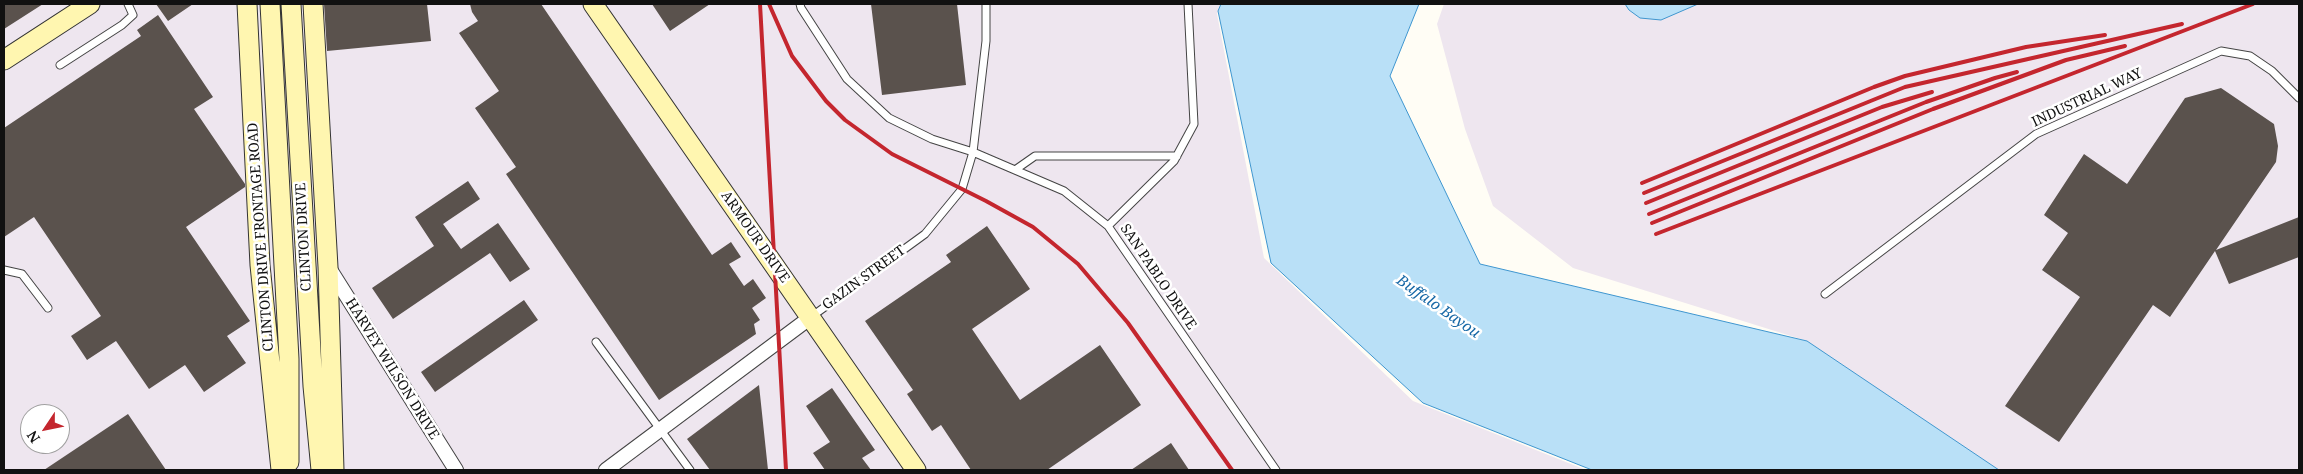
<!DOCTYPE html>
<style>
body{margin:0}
#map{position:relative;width:2303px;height:474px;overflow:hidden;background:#fffdf5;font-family:"Noto Serif",serif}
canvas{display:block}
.frame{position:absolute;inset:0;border:5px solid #111;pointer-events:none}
.north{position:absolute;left:20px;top:404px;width:50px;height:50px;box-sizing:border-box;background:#fff;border:1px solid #a0a0a0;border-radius:50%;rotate:236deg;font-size:14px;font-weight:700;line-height:20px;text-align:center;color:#111}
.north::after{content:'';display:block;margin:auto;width:18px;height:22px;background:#c4262e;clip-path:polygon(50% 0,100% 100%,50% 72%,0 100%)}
</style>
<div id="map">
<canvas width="2303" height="474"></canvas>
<div class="frame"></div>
<div class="north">N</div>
</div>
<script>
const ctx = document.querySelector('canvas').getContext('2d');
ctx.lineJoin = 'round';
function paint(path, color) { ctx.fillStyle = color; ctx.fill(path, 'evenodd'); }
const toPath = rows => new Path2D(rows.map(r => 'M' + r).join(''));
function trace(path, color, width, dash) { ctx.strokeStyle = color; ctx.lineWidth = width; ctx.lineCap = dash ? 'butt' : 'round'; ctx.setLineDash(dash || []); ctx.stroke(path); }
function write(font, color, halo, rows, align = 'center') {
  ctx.font = font + ' "Noto Serif",serif'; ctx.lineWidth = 5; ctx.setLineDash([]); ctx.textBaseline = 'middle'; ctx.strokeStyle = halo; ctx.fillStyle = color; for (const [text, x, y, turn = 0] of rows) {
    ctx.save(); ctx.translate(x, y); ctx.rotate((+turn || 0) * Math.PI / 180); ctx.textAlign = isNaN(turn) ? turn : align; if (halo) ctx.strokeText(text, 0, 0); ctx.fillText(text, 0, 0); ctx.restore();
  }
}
paint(toPath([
 [4,4,1221,4,1217,14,1264,258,1413,401,1586,470,4,470],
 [30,414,60,414,60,444,30,444],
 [1444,4,2299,4,2299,470,1999,470,1807,341,1573,268,1493,206,1465,129,1437,24]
]), '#eee6ef');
const water = toPath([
 [1221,4,1419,4,1390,76,1480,264,1807,341,1999,470,1592,470,1423,403,1271,263,1218,11,1221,4],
 [1625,4,1698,4,1661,20,1640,18,1629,10,1625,4]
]);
paint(water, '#b9e0f7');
trace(water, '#3f96cf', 1);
paint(toPath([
 [4,4,43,4,4,29],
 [156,4,193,4,168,21],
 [324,4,427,4,431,41,327,51],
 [470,4,541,4,712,255,731,242,741,257,729,264,744,286,753,279,766,298,752,308,760,320,754,324,756,334,659,400,506,174,516,167,475,108,499,91,459,33,478,21,472,12],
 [652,4,710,4,670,31],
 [871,4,957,4,966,85,882,95],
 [158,15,213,97,194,109,245,184,245,187,186,227,250,321,227,336,246,363,204,392,185,365,149,389,116,341,87,360,71,336,101,316,34,217,4,237,4,128,141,36,137,30],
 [2221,88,2274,124,2278,146,2276,162,2216,250,2299,217,2299,257,2229,284,2215,251,2170,317,2153,305,2059,442,2005,406,2080,297,2042,270,2068,233,2044,215,2084,154,2127,184,2185,98],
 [468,181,480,199,443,224,461,249,498,223,530,269,510,282,490,253,393,319,372,288,434,246,415,217],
 [987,226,1030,289,972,329,1020,400,1100,345,1141,405,1047,470,971,470,941,425,932,431,907,394,913,390,865,321,951,262,946,255],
 [524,300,538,320,435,392,421,372],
 [759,385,768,470,710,470,687,439],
 [832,388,875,450,862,458,871,470,825,470,813,453,830,442,806,406],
 [128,414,166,470,44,470],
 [1171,443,1189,470,1131,470]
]), '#5a524d');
const lane = toPath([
 [800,4,801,8,847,79,889,118,932,139,973,152,1064,191,1108,226,1276,470],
 [60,65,122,25,133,15,128,4],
 [1015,170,1035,156,1177,156],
 [1108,226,1174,161,1194,124,1188,4],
 [4,270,22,274,48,308],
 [1825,294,2036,134,2221,51,2250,56,2272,71,2299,98],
 [811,317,925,234,962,189,973,152,986,41,986,4],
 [596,342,690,470]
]);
const street = toPath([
 [329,268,456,470],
 [606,470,811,317]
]);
const secondary = toPath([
 [247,4,260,265,281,470],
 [270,4,289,359,289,462],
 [291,4,313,386,321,470],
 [313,4,328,267,334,470],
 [593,4,916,470],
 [4,60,90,4]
]);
trace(lane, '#444', 9);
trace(street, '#444', 16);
trace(secondary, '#333', 21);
trace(lane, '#fff', 7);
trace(street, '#fff', 14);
trace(secondary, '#fff6b0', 19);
trace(toPath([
 [760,4,786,470],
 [769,4,792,56,826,101,845,120,892,154,986,201,1033,227,1078,264,1128,323,1232,470],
 [1642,183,1874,87,1905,76,2026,47,2105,35],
 [1644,193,1905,87,2182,24],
 [1646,203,1882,107,1932,92],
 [1649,214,1926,102,1995,78,2017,72],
 [1652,223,1933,109,2066,60,2125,46],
 [1656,234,2253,4]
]), '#c4262e', 4);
write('14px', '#111', '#fff', [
 ["INDUSTRIAL WAY",2087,98,-25],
 ["CLINTON DRIVE FRONTAGE ROAD",261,237,-94],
 ["CLINTON DRIVE",304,237,-93],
 ["ARMOUR DRIVE",755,237,55],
 ["SAN PABLO DRIVE",1158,277,56],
 ["GAZIN STREET",864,278,-36],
 ["HARVEY WILSON DRIVE",392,369,58]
]);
write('italic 15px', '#1768a6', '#fff', [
 ["Buffalo Bayou",1438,307,35]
]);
</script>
